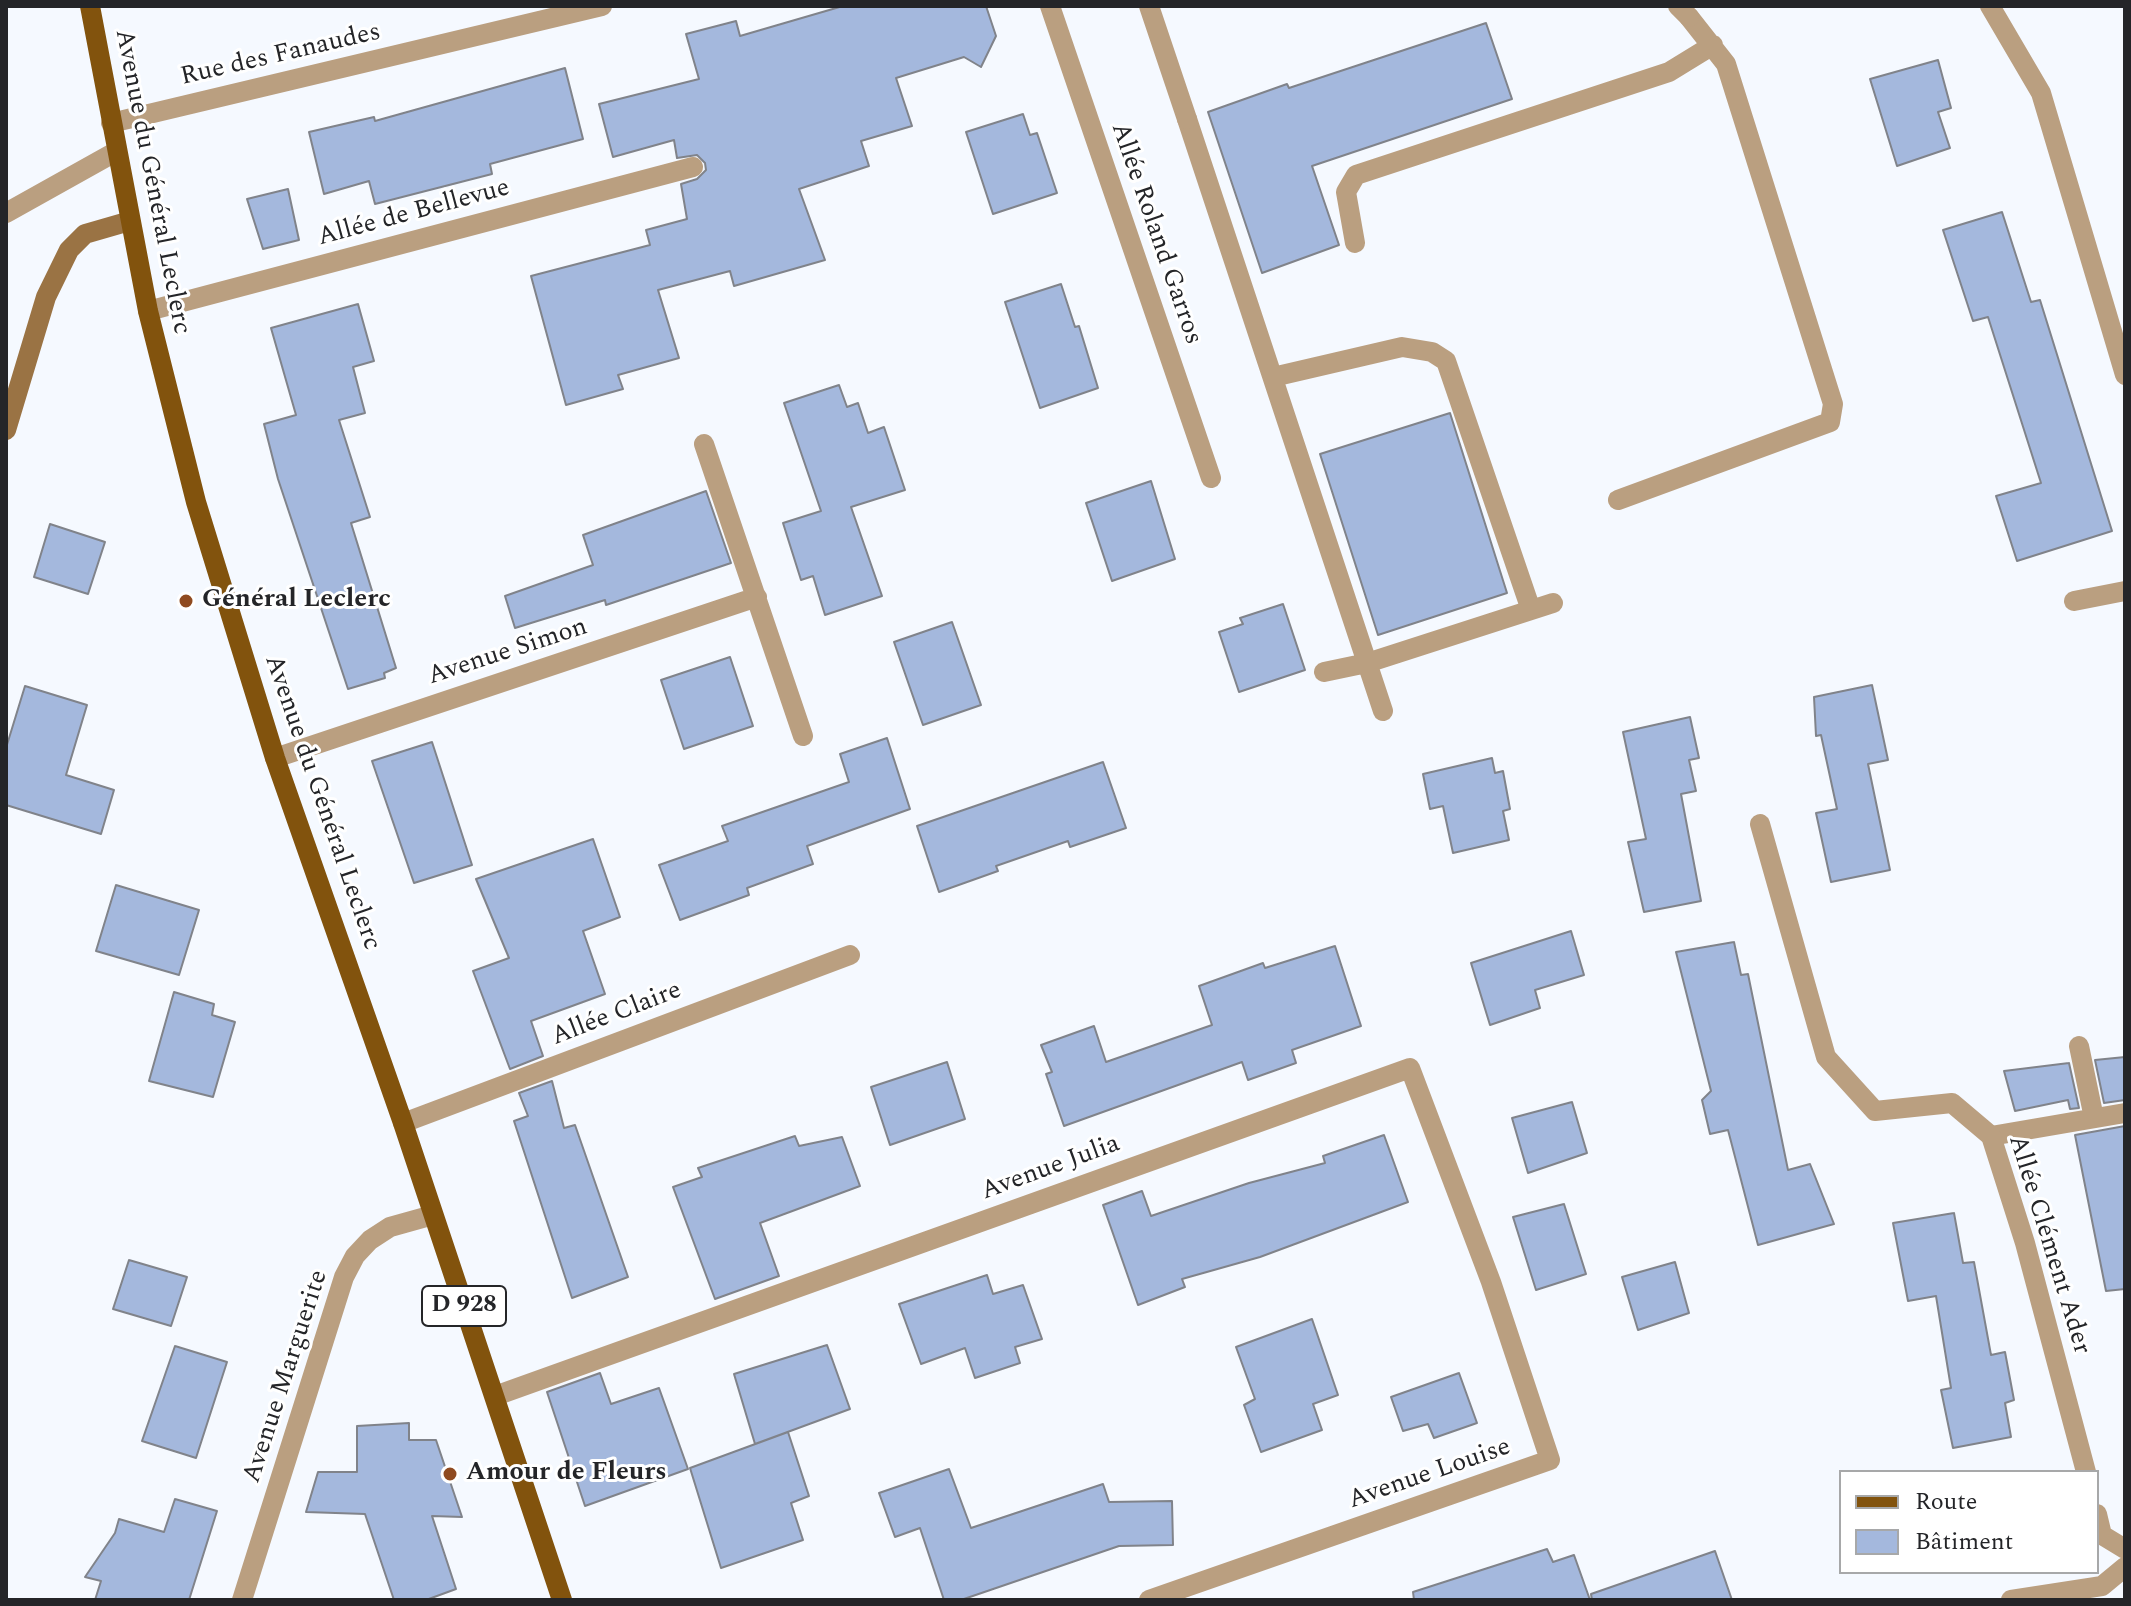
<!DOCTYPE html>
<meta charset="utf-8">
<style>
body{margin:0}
#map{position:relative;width:2131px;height:1606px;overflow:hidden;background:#f5f9ff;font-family:Spectral,serif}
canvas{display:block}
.frame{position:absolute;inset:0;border:8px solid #242528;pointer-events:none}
.legend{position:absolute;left:1839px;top:1470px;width:260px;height:104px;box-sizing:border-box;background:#fff;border:2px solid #a7a8a9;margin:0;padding:10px 14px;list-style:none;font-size:24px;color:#242528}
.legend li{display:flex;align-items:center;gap:16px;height:40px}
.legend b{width:40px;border:2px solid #a7a8a9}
</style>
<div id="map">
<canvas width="2131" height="1606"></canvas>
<div class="frame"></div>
<ul class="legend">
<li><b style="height:10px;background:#82530d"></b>Route</li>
<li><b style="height:22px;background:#a4b8dd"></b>Bâtiment</li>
</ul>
</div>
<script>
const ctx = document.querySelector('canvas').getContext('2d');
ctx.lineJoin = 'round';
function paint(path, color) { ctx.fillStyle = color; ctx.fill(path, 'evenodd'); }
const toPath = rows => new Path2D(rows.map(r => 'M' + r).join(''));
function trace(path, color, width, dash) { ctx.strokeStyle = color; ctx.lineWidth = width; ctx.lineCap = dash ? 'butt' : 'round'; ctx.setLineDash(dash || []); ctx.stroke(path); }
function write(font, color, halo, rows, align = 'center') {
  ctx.font = font + ' Spectral,serif'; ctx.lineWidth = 6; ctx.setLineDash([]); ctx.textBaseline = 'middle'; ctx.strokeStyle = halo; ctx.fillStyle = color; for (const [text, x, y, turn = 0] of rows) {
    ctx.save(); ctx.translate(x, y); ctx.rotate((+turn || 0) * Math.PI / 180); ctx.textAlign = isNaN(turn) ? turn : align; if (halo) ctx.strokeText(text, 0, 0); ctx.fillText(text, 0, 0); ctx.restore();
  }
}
const building = toPath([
 [843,6,986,6,996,36,981,67,964,57,896,78,912,126,861,141,869,166,799,189,825,260,734,286,730,271,658,290,679,358,618,375,623,389,566,405,531,276,650,245,646,230,687,219,681,184,697,179,706,170,705,163,697,155,677,158,674,140,613,157,599,104,699,79,686,34,736,21,740,36,843,6],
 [1486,23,1512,99,1312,166,1339,245,1262,273,1208,112,1287,84,1289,88,1486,23],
 [1938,60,1951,108,1938,112,1950,148,1897,166,1870,79,1938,60],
 [565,68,583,139,490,164,492,174,375,204,369,181,324,194,309,132,374,117,375,121,565,68],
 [1023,114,1030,135,1037,133,1057,193,993,214,966,132,1023,114],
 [288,189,299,240,263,249,247,199,288,189],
 [2002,212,2031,302,2040,300,2112,531,2017,561,1996,496,2041,483,1988,317,1973,321,1943,230,2002,212],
 [1061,284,1075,327,1079,326,1098,388,1040,408,1005,302,1061,284],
 [358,304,374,361,353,367,365,413,339,420,370,517,351,523,396,668,384,673,385,678,348,689,278,479,264,424,296,415,271,328,358,304],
 [839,385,847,407,858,403,868,433,884,427,905,490,851,507,882,596,825,615,813,576,801,580,783,523,821,511,784,403,839,385],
 [1450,413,1507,593,1378,635,1320,454,1450,413],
 [1151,481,1175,559,1112,581,1086,503,1151,481],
 [706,491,731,563,606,605,605,600,515,628,505,596,593,565,583,535,706,491],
 [50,524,105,542,88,594,34,577,50,524],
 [1283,604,1305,670,1239,692,1219,632,1243,624,1240,618,1283,604],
 [952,622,981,705,923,725,894,642,952,622],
 [730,657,753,726,684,749,661,680,730,657],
 [1872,685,1888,760,1868,764,1890,870,1831,882,1816,813,1837,809,1821,735,1816,736,1814,697,1872,685],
 [25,686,87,705,66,775,114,790,101,834,6,805,6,748,25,686],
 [1690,717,1699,758,1689,760,1696,791,1681,794,1701,901,1644,912,1628,842,1646,839,1623,732,1690,717],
 [887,738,910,809,807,846,813,864,747,888,749,895,680,920,659,865,728,841,722,826,849,782,840,754,887,738],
 [432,742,472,865,414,883,372,761,432,742],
 [1492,758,1495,773,1503,771,1510,809,1503,811,1509,840,1453,853,1443,806,1430,809,1423,774,1492,758],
 [1103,762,1126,828,1070,847,1068,841,996,866,998,871,939,892,917,826,1103,762],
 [593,839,620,917,583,931,605,994,531,1021,543,1056,510,1069,473,971,509,958,476,879,593,839],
 [116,885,199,910,179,975,96,951,116,885],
 [1571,931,1584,975,1535,990,1540,1008,1490,1025,1471,963,1571,931],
 [1734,942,1741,975,1748,974,1788,1170,1810,1164,1834,1224,1758,1245,1728,1130,1710,1134,1702,1100,1711,1091,1676,952,1734,942],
 [1335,946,1361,1026,1292,1050,1296,1063,1248,1080,1242,1062,1064,1126,1046,1074,1052,1072,1041,1045,1094,1026,1106,1062,1212,1025,1199,986,1263,963,1265,968,1335,946],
 [174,992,214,1004,212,1015,235,1022,213,1097,149,1081,174,992],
 [2125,1057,2125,1100,2104,1103,2095,1060,2125,1057],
 [947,1062,965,1119,890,1145,871,1087,947,1062],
 [2069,1063,2079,1108,2070,1109,2068,1100,2015,1111,2004,1071,2069,1063],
 [552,1081,564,1128,575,1125,628,1277,572,1298,514,1121,528,1116,519,1093,552,1081],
 [1572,1102,1587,1153,1528,1173,1512,1118,1572,1102],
 [2125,1126,2125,1289,2106,1291,2075,1135,2125,1126],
 [1384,1135,1408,1202,1260,1257,1182,1279,1185,1287,1138,1305,1103,1205,1142,1191,1151,1216,1249,1183,1325,1163,1323,1156,1384,1135],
 [795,1136,799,1146,842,1137,860,1186,760,1223,779,1276,715,1299,673,1187,702,1177,698,1168,795,1136],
 [1564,1204,1586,1274,1536,1290,1513,1217,1564,1204],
 [1954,1213,1963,1263,1974,1262,1991,1355,2005,1352,2014,1400,2005,1403,2011,1437,1953,1448,1941,1390,1951,1388,1936,1296,1908,1301,1893,1223,1954,1213],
 [129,1260,187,1277,171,1326,113,1309,129,1260],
 [1675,1262,1689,1313,1638,1330,1622,1277,1675,1262],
 [987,1275,993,1294,1023,1285,1042,1339,1015,1347,1020,1363,975,1378,965,1348,921,1364,899,1304,987,1275],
 [1312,1319,1338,1395,1313,1404,1322,1430,1261,1452,1244,1405,1255,1399,1236,1347,1312,1319],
 [827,1345,850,1409,755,1444,734,1374,827,1345],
 [175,1346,227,1362,196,1458,142,1441,175,1346],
 [600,1373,611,1404,659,1388,688,1469,585,1506,547,1392,600,1373],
 [1459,1373,1477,1423,1434,1438,1428,1424,1403,1431,1391,1397,1459,1373],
 [409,1423,409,1440,436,1440,462,1517,432,1516,456,1589,426,1600,394,1600,365,1514,306,1512,318,1472,357,1472,357,1426,409,1423],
 [788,1432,809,1496,791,1503,803,1540,721,1568,690,1468,788,1432],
 [949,1469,971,1528,1103,1484,1109,1502,1172,1501,1173,1545,1119,1546,961,1600,944,1600,920,1528,895,1537,879,1493,949,1469],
 [175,1499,217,1511,189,1600,95,1600,101,1581,85,1577,115,1533,119,1519,164,1532,175,1499],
 [1547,1549,1553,1562,1574,1555,1590,1600,1414,1600,1413,1592,1547,1549],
 [1715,1551,1732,1600,1592,1600,1591,1594,1715,1551]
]);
paint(building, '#a4b8dd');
trace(building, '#80838a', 2);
trace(toPath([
 [1187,119,1383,711],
 [1355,243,1346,192,1356,175,1669,72,1713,45],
 [148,311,693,167],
 [1273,377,1402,347,1432,352,1446,361,1531,610],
 [1618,500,1830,422,1833,404,1726,64,1689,17],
 [1324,672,1367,663,1553,603],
 [2079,1046,2094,1118],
 [1991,1136,2125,1113],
 [2011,1600,2102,1586,2125,1567]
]), '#ba9f80', 20);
trace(toPath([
 [1050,6,1211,478],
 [1149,6,1187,119],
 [1678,6,1689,17],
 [1990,6,2041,93,2125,375],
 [111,123,602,6],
 [6,213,117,151],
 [704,444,803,736],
 [2074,601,2125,591],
 [275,758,757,597],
 [1760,824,1826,1057,1875,1111,1952,1103,1991,1136,2025,1243,2086,1472],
 [403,1123,850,955],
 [495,1396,1410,1068,1491,1282,1550,1460,1149,1600],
 [2097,1514,2102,1535,2125,1549],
 [242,1600,344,1277,355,1256,370,1240,390,1227,433,1215]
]), '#ba9f80', 20);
trace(toPath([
 [6,430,46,297,69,250,85,234,130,221]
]), '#9a7344', 20);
trace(toPath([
 [90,6,148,311,196,502,275,758,403,1123,562,1600]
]), '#82530d', 20);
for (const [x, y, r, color] of [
 [186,601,8,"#8f4a20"],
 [450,1474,8,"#8f4a20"]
]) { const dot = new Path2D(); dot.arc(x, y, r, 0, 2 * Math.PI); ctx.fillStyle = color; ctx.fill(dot); trace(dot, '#fff', 3); }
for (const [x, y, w] of [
 [464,1306,84]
]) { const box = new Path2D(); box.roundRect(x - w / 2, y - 20, w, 40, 6); ctx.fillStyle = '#fff'; ctx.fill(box); trace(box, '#242528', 2); }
write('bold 24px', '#242528', null, [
 ["D 928",464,1306]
]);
write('26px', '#242528', '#fff', [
 ["Rue des Fanaudes",281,56,-13],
 ["Avenue du Général Leclerc",151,182,79],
 ["Allée de Bellevue",414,214,-15],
 ["Allée Roland Garros",1155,234,71],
 ["Avenue Simon",508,653,-18],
 ["Avenue du Général Leclerc",321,803,71],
 ["Allée Claire",617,1015,-21],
 ["Avenue Julia",1051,1169,-20],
 ["Allée Clément Ader",2048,1245,73],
 ["Avenue Marguerite",287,1377,-72],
 ["Avenue Louise",1430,1475,-19]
]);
write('bold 26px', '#242528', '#fff', [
 ["Général Leclerc",202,601],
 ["Amour de Fleurs",466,1474]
], 'left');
</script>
